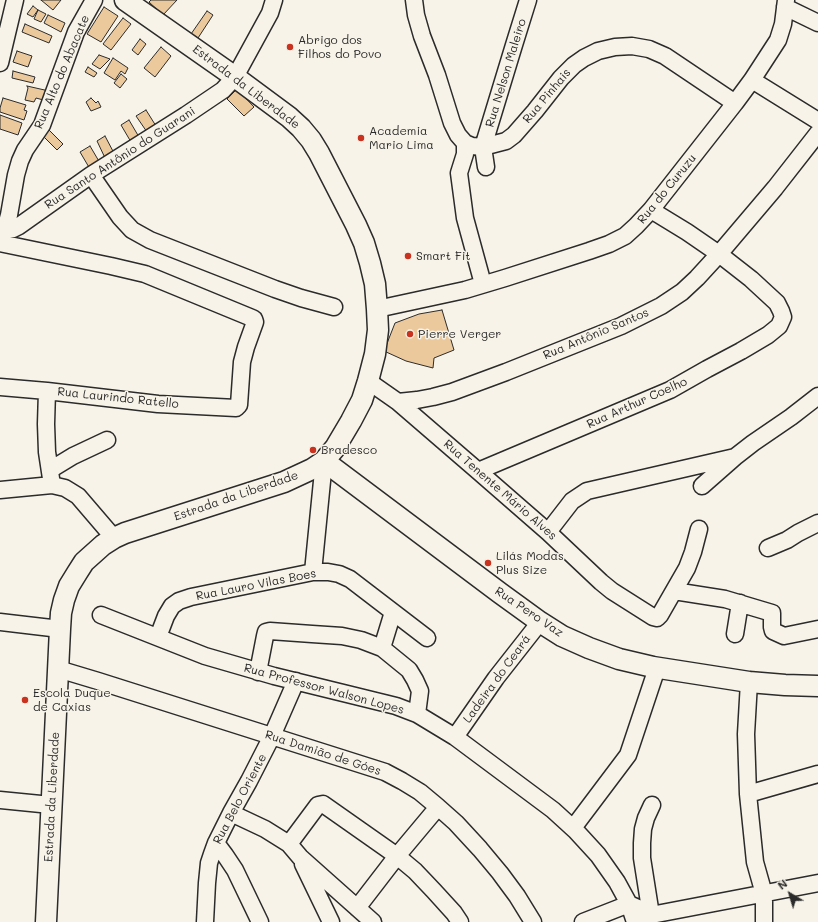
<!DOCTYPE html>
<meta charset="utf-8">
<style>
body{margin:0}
#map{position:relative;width:818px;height:922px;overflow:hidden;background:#f7f3e8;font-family:Mali,sans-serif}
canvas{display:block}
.north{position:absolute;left:770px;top:874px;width:40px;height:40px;-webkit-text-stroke:3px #f7f3e8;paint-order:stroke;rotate:322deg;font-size:11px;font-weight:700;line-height:16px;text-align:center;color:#2b2b2b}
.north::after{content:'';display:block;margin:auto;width:14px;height:18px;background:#2b2b2b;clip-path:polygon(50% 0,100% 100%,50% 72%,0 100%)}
</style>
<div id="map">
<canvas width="818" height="922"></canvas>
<div class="north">N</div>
</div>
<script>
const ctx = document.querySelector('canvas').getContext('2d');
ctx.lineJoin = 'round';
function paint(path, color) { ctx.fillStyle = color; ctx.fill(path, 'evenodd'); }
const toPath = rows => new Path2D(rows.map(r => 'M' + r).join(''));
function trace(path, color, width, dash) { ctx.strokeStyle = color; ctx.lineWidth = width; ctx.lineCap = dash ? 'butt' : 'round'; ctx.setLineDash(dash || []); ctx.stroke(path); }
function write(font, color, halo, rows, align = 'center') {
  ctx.font = font + ' Mali,sans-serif'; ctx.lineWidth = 3; ctx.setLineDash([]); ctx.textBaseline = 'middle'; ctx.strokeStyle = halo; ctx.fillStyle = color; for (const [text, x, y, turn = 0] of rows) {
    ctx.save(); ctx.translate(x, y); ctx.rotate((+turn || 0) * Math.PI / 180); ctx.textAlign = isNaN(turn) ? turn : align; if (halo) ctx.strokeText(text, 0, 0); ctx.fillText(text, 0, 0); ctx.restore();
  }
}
const building = toPath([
 [41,0,61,0,53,10,41,0],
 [151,0,177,0,163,15,149,2,151,0],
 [33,6,38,10,33,17,27,14,33,6],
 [104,7,118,16,101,42,87,34,104,7],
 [38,10,46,14,41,22,34,19,38,10],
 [207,11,213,15,198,38,191,34,207,11],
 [48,15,65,23,61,32,44,23,48,15],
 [123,18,131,24,111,50,103,44,123,18],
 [25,24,52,36,49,43,22,32,25,24],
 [140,39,146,44,138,55,132,50,140,39],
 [161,47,171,56,155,77,144,68,161,47],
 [17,51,32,56,28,67,13,62,17,51],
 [99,55,110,59,100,69,92,64,99,55],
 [113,58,128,68,125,74,121,71,115,80,104,73,113,58],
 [88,67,97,73,94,77,85,72,88,67],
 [13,71,35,77,33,83,12,78,13,71],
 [121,74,127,79,120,88,114,83,121,74],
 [27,86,49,91,47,101,36,98,34,102,25,100,28,88,27,86],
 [237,89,254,107,244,116,227,99,237,89],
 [3,98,26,105,24,110,27,111,24,120,0,112,0,108,3,98],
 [91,98,96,103,98,101,101,107,91,111,86,102,91,98],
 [146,110,156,126,147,132,136,116,146,110],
 [0,115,22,123,18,135,0,129,0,115],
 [129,120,139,137,131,142,121,125,129,120],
 [49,130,63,144,57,150,43,136,49,130],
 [105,136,115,155,106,160,97,141,105,136],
 [90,146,100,163,90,169,80,152,90,146],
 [442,310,454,350,434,358,433,368,406,361,384,351,395,323,419,314,442,310]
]);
paint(building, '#ebc99d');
trace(building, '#2b2b2b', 1);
const minor = toPath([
 [414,0,416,15,422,36,437,75,452,123,458,135,465,143,472,146,483,147,506,141,514,135,535,111,561,78,574,65,584,58,598,51,615,47,632,46,649,49,665,56,735,103],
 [785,7,818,23],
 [0,63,15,0],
 [752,80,818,121],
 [465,143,465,154,459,173,465,218,483,284],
 [486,167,483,147,514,45,528,0],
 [91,175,120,217,132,230,150,240,275,289,301,298,334,307],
 [0,229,13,229,19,226,91,175,186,115,223,90,235,77,270,13,274,0],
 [0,235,7,222,9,215,16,175,20,161,25,150,42,125,76,32,94,0],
 [0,243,111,266,145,274,252,318,254,319,255,322,246,347,242,362,239,405,236,408,158,404,47,391,0,387],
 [377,309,465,290,505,278,589,251,609,244,625,236,636,226,651,210,735,103,752,80,778,40,783,24,786,0],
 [368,381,398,402,478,471,548,532,601,582,612,591,653,617,657,618,660,615,687,568,693,552,699,529],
 [47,391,46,424,47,452,52,485],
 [398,402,417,400,433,397,452,392,506,372,621,326,661,306,682,292,697,278,719,254,775,188,818,133],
 [50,470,73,456,107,440],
 [478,471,670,390,707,369,741,351,768,335,779,326,783,317,781,311,777,303,751,279,719,254,687,232,651,210],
 [702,486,735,457,753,443,791,417,818,396],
 [0,490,52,485,65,488,78,496,114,538],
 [548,532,572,501,587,491,735,457],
 [768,548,787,540,798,533,818,523],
 [313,572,324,461],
 [674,591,725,599,772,613,772,627,773,631,784,636,818,629],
 [101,615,205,656,274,676,396,706,417,714,455,737,553,810,576,831,598,855,617,882,629,904,635,922],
 [0,622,60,629],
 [735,634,740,603],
 [158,637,166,616,172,606,179,601,191,597,313,572,328,572,339,574,350,579,427,638],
 [382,648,393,612],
 [58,669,98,681,385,772,402,781,420,792,438,807,456,823,480,849,500,873,517,896,533,922],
 [258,672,265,636,266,632,270,631,312,634,342,636,361,640,382,648,409,670,415,680,420,691,417,714],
 [749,682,746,734,748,794,755,862,764,894,764,922],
 [455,737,496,678,540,622],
 [748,794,818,774],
 [0,800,51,805],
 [231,813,265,829,289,844,300,857,373,922],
 [573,828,628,755,657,668],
 [216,843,225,855,235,870,260,922],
 [289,844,318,805,323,804,397,856,415,871,434,891,454,913,460,922],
 [303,864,331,922],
 [357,908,397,856,438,807],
 [651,915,642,858,642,843,643,829,646,818,652,805],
 [205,922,207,883,209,863,212,854,216,843,231,813,249,781,272,736,296,681],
 [583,922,629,904,638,908],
 [643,922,651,915,818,883]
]);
const major = toPath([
 [324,461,500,593,540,622,562,636,589,648,619,659,653,667,749,682,785,685,818,686],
 [46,922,60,629,61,613,64,600,69,586,77,573,84,562,103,545,114,538,125,533,284,482,312,469,324,461,335,448,351,421,362,400,368,381,375,354,378,330,377,309,375,284,370,263,364,243,356,225,319,153,311,140,301,128,289,117,235,77,125,0]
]);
trace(minor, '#2b2b2b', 19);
trace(major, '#2b2b2b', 23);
trace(minor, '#f7f3e8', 16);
trace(major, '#f7f3e8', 20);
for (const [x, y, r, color] of [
 [290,47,4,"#c8321e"],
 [361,138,4,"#c8321e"],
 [408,256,4,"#c8321e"],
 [410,334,4,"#c8321e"],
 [313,450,4,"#c8321e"],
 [488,563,4,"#c8321e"],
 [25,700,4,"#c8321e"]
]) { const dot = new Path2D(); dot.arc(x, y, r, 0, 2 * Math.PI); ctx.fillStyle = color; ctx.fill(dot); trace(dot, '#f7f3e8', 1.5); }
write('12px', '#2b2b2b', '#f7f3e8', [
 ["Abrigo dos",298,40],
 ["Filhos do Povo",298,54],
 ["Academia",369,131],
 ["Mario Lima",369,145],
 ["Smart Fit",416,256],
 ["Pierre Verger",418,334],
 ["Bradesco",321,450],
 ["Lilás Modas",496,556],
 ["Plus Size",496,570],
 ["Escola Duque",33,693],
 ["de Caxias",33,707]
], 'left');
write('12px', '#2b2b2b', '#f7f3e8', [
 ["Rua Alto do Abacate",62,72,-67],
 ["Rua Nelson Maleiro",506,73,-73],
 ["Estrada da Liberdade",246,87,37],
 ["Rua Pinhais",547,96,-50],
 ["Rua Santo Antônio do Guarani",120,158,-33],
 ["Rua do Curuzu",667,189,-51],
 ["Rua Antônio Santos",596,334,-23],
 ["Rua Laurindo Ratello",118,398,6],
 ["Rua Arthur Coelho",637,403,-24],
 ["Rua Tenente Mário Alves",500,490,41],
 ["Estrada da Liberdade",236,496,-19],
 ["Rua Lauro Vilas Boes",256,585,-11],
 ["Rua Pero Vaz",529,612,34],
 ["Ladeira do Ceará",497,679,-54],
 ["Rua Professor Walson Lopes",324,689,15],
 ["Rua Damião de Góes",323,753,18],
 ["Estrada da Liberdade",52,797,-87],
 ["Rua Belo Oriente",240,799,-62]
]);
</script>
